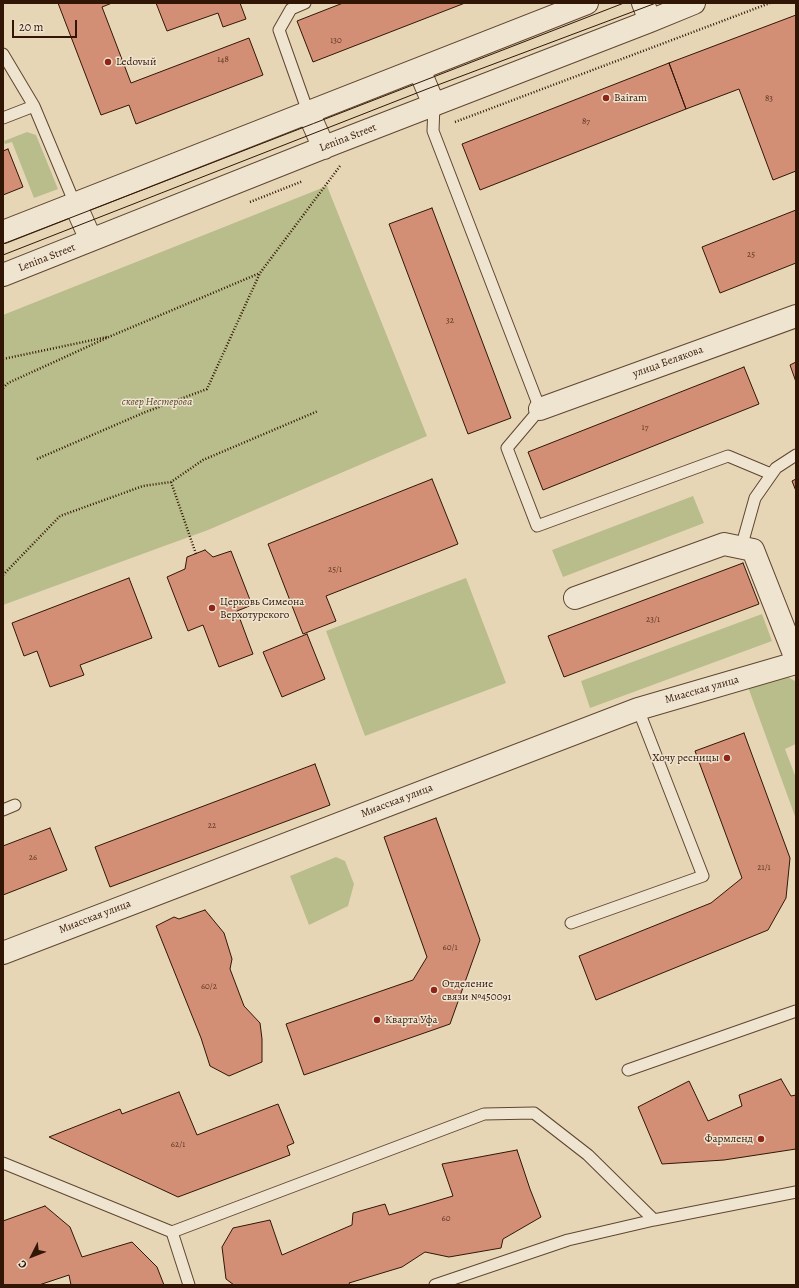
<!DOCTYPE html>
<meta charset="utf-8">
<style>
body{margin:0}
#map{position:relative;width:799px;height:1288px;overflow:hidden;background:#e6d6b6;font-family:Alegreya,serif}
canvas{display:block}
.frame{position:absolute;inset:0;border:4px solid #321605;pointer-events:none}
.north{position:absolute;left:12px;top:1236px;width:40px;height:40px;-webkit-text-stroke:3px #efe4d0;paint-order:stroke;rotate:228deg;font-size:11px;font-weight:700;line-height:16px;text-align:center;color:#321605}
.north::after{content:'';display:block;margin:auto;width:14px;height:18px;background:#321605;clip-path:polygon(50% 0,100% 100%,50% 72%,0 100%)}
.scale{position:absolute;left:12px;top:20px;width:65px;height:18px;box-sizing:border-box;border:2px solid #321605;border-top:0;padding-left:5px;font-size:12px;line-height:14px;white-space:nowrap;color:#321605;-webkit-text-stroke:3px #efe4d0;paint-order:stroke}
</style>
<div id="map">
<canvas width="799" height="1288"></canvas>
<div class="frame"></div>
<div class="north">С</div>
<div class="scale">20 m</div>
</div>
<script>
const ctx = document.querySelector('canvas').getContext('2d');
ctx.lineJoin = 'round';
function paint(path, color) { ctx.fillStyle = color; ctx.fill(path, 'evenodd'); }
const toPath = rows => new Path2D(rows.map(r => 'M' + r).join(''));
function trace(path, color, width, dash) { ctx.strokeStyle = color; ctx.lineWidth = width; ctx.lineCap = dash ? 'butt' : 'round'; ctx.setLineDash(dash || []); ctx.stroke(path); }
function write(font, color, halo, rows, align = 'center') {
  ctx.font = font + ' Alegreya,serif'; ctx.lineWidth = 3; ctx.setLineDash([]); ctx.textBaseline = 'middle'; ctx.strokeStyle = halo; ctx.fillStyle = color; for (const [text, x, y, turn = 0] of rows) {
    ctx.save(); ctx.translate(x, y); ctx.rotate((+turn || 0) * Math.PI / 180); ctx.textAlign = isNaN(turn) ? turn : align; if (halo) ctx.strokeText(text, 0, 0); ctx.fillText(text, 0, 0); ctx.restore();
  }
}
paint(toPath([
 [27,132,36,135,58,189,34,198,12,142,5,144,4,141],
 [327,186,427,436,208,530,3,605,3,315],
 [693,496,704,523,563,577,552,550],
 [466,578,506,683,365,736,326,631],
 [762,614,772,641,590,708,581,681],
 [783,674,795,681,796,683,796,744,785,749,796,778,796,819,748,687],
 [336,857,345,861,354,884,348,906,309,925,290,876]
]), '#b9bd8b');
const building = toPath([
 [58,3,112,3,102,7,131,83,249,38,263,75,136,124,129,105,101,115,58,3],
 [156,3,240,3,246,19,223,27,218,13,167,31,156,3],
 [343,3,465,3,313,62,297,21,343,3],
 [796,15,796,171,773,180,739,89,686,109,669,63,796,15],
 [669,63,686,109,480,190,462,144,669,63],
 [8,149,23,187,3,195,3,151,8,149],
 [432,208,511,418,468,434,389,224,432,208],
 [796,210,796,263,720,293,702,247,796,210],
 [796,362,796,382,790,365,796,362],
 [744,367,759,404,543,490,528,452,744,367],
 [432,479,458,544,326,596,336,621,303,634,268,544,432,479],
 [796,479,796,491,792,481,796,479],
 [205,550,213,557,231,551,252,605,237,611,253,654,219,667,203,625,188,631,167,577,185,569,187,557,205,550],
 [743,563,759,604,564,677,548,636,743,563],
 [129,578,152,638,80,665,84,675,50,687,37,651,24,656,12,623,129,578],
 [307,634,325,679,282,697,263,652,307,634],
 [744,733,790,858,786,898,768,930,596,1000,579,956,711,903,742,878,695,751,744,733],
 [315,764,330,805,110,887,95,847,315,764],
 [436,818,480,940,450,1024,304,1075,286,1024,413,980,427,957,384,837,436,818],
 [50,828,67,870,3,895,3,846,50,828],
 [205,910,224,933,232,959,230,969,244,1006,260,1023,262,1039,262,1062,229,1076,210,1066,201,1038,156,926,174,917,179,919,205,910],
 [781,1079,791,1096,796,1095,796,1149,724,1160,662,1164,638,1107,689,1081,708,1121,742,1106,739,1095,781,1079],
 [179,1092,197,1135,278,1104,294,1143,287,1146,290,1155,178,1197,49,1137,120,1109,122,1114,179,1092],
 [517,1150,530,1189,541,1217,503,1239,501,1248,449,1257,425,1252,402,1267,349,1283,350,1285,234,1285,226,1279,222,1247,233,1228,270,1220,282,1255,352,1225,353,1213,385,1204,389,1215,453,1196,442,1164,517,1150],
 [45,1206,70,1227,82,1257,132,1242,157,1267,164,1285,71,1285,69,1275,39,1285,3,1285,3,1221,45,1206]
]);
paint(building, '#d38f75');
trace(building, '#321605', 1);
const service = toPath([
 [305,3,291,9,279,30,308,112],
 [3,54,34,106],
 [434,105,433,131,540,409,507,448,537,526,728,456,771,474],
 [3,118,34,106,75,204],
 [741,548,755,498,776,468,796,455],
 [3,810,15,805],
 [571,923,703,876,638,709],
 [628,1070,796,1011],
 [3,1163,172,1232,484,1114,534,1113,588,1155,654,1220],
 [172,1232,189,1285],
 [435,1285,568,1240,654,1220,796,1192]
]);
const minor = toPath([
 [540,409,796,316],
 [575,598,724,544,753,550,796,659],
 [3,953,638,709,796,663]
]);
const tertiary = toPath([
 [643,3,650,21],
 [419,69,434,105],
 [308,112,324,148],
 [75,204,91,240],
 [3,232,587,3],
 [3,275,335,143,650,21,694,3]
]);
trace(service, '#5f4631', 13);
trace(minor, '#5f4631', 24);
trace(tertiary, '#5f4631', 24);
trace(toPath([
 [455,122,770,3],
 [250,202,303,181],
 [3,359,107,337],
 [3,388,8,383,111,336,260,273],
 [37,459,143,413,207,389,260,273,340,166],
 [171,482,196,554],
 [3,575,60,516,143,486,171,482,203,460,318,411]
]), '#321605', 2.5, [1, 2]);
trace(service, '#efe4d0', 11);
trace(minor, '#efe4d0', 22);
trace(tertiary, '#efe4d0', 22);
trace(toPath([
 [3,244,624,3],
 [3,255,427,89,656,3]
]), '#321605', 1);
for (const [x, y, r, color] of [
 [108,62,4,"#8f2418"],
 [606,98,4,"#8f2418"],
 [212,608,4,"#8f2418"],
 [727,758,4,"#8f2418"],
 [434,990,4,"#8f2418"],
 [377,1020,4,"#8f2418"],
 [761,1139,4,"#8f2418"]
]) { const dot = new Path2D(); dot.arc(x, y, r, 0, 2 * Math.PI); ctx.fillStyle = color; ctx.fill(dot); trace(dot, '#efe4d0', 1.5); }
write('9px', '#5a3421', null, [
 ["130",336,41],
 ["148",223,60],
 ["83",769,99],
 ["87",586,122],
 ["25",751,255],
 ["32",450,321],
 ["17",645,428],
 ["25/1",335,570],
 ["23/1",653,620],
 ["22",212,826],
 ["26",33,858],
 ["21/1",764,868],
 ["60/1",450,948],
 ["60/2",209,987],
 ["62/1",178,1145],
 ["60",446,1219]
]);
write('11px', '#321605', '#efe4d0', [
 ["Ledovый",116,62],
 ["Bairam",614,98],
 ["Церковь Симеона",220,602],
 ["Верхотурского",220,615],
 ["Хочу ресницы",719,758,"right"],
 ["Отделение",442,984],
 ["связи №450091",442,997],
 ["Кварта Уфа",385,1020],
 ["Фармленд",753,1139,"right"]
], 'left');
write('11px', '#321605', '#efe4d0', [
 ["Lenina Street",348,138,-21],
 ["Lenina Street",47,258,-21],
 ["улица Белякова",668,362,-20],
 ["Миасская улица",702,690,-16],
 ["Миасская улица",397,801,-21],
 ["Миасская улица",95,917,-21]
]);
write('italic 11px', '#5a482d', '#efe4d0', [
 ["сквер Нестерова",157,402]
]);
</script>
